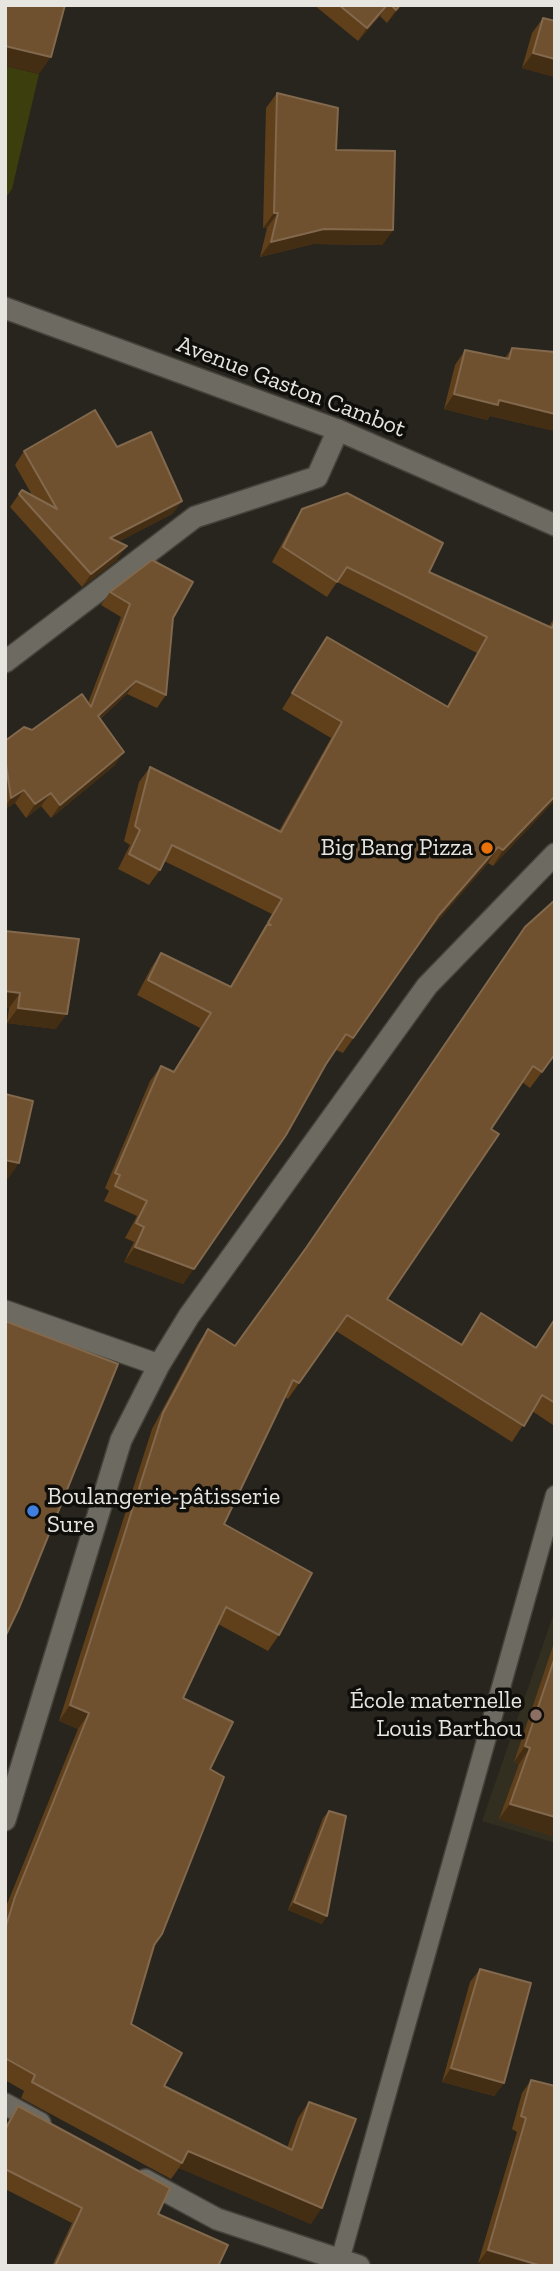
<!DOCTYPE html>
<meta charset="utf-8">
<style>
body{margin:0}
#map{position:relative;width:560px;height:2271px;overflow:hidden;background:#27251d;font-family:"Zilla Slab",serif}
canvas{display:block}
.frame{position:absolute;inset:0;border:7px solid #e7e5e0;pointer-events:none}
</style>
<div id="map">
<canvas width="560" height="2271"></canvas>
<div class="frame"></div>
</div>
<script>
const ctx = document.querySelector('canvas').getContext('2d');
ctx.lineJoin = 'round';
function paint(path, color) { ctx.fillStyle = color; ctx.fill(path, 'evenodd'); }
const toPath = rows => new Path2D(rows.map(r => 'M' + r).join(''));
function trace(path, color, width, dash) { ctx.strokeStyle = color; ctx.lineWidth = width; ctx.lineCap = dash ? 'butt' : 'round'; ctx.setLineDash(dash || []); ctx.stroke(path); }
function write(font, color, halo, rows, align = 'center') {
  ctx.font = font + ' "Zilla Slab",serif'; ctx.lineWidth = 7; ctx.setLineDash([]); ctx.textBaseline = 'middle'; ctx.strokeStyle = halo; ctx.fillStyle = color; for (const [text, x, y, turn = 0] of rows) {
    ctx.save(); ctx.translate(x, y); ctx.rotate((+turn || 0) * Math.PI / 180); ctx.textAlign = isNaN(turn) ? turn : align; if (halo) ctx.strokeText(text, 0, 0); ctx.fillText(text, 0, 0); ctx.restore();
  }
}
paint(toPath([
 [555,1610,555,1843,482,1821]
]), '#322f21');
paint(toPath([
 [5,66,39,74,12,189,5,199]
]), '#3c3e0e');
const lane = toPath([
 [340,2260,555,1495]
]);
const street = toPath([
 [5,662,195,517,317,477,338,430],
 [5,1311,159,1365],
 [5,1820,121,1440,159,1365,189,1316,427,986,555,854],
 [5,2104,40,2123],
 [145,2180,217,2219,359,2266]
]);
const secondary = toPath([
 [5,308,338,430,555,525]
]);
trace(lane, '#44423b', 21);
trace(street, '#44423b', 24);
trace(secondary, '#44423b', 24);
trace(lane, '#6d6b61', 18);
trace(street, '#6d6b61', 21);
trace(secondary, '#6d6b61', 21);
paint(toPath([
 [314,5,402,5,387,23,380,16,358,41],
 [543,18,555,77,522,68,532,33],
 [277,93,336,150,393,230,382,245,313,244,260,257,267,228,263,228,266,108],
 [512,348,555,352,555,431,490,416,487,420,444,409,455,365,465,350,505,358],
 [117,447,182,501,172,514,118,542,117,560,82,587,10,507,19,494,32,495,15,465,24,451],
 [302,509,429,572,549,626,555,617,555,800,493,866,488,863,429,931,343,1053,336,1050,183,1284,124,1262,134,1242,125,1238,137,1216,104,1201,109,1191,105,1188,150,1081,161,1066,173,1072,200,1028,137,995,151,968,161,953,230,986,272,914,164,861,160,870,149,885,118,869,130,845,124,841,139,782,150,767,279,831,331,738,282,709,327,637,447,706,477,653,337,582,327,597,272,562,292,525],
 [110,592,173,618,166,695,157,708,127,694,100,719,115,765,51,818,41,806,26,818,15,803,5,809,5,741,32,730,88,703,121,617,101,605],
 [525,927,555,1055,530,1088,522,1082,491,1129,387,1299,461,1344,481,1313,536,1347,555,1317,555,1423,553,1425,532,1411,512,1442,336,1331,288,1399,285,1397,224,1524,279,1635,268,1651,218,1624,183,1698,210,1769,131,2024,164,2086,287,2148,298,2118,309,2102,311,2224,179,2168,171,2179,21,2098,24,2091,5,2080,5,1909,78,1729,59,1721,152,1429,197,1345,208,1329,235,1346,300,1256],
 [5,931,56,1029,7,1023,9,1008],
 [555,1640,555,1837,499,1819,519,1764,514,1762],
 [329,1811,322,1924,288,1910,323,1818],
 [480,1969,504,2083,494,2096,442,2082,470,1982],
 [531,2080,555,2266,478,2263,517,2132,512,2129,522,2093],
 [18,2106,158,2214,218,2266,52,2266,72,2223,5,2189,5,2126]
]), '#603f1b');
paint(toPath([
 [387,5,380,16,358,41,367,28],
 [400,5,402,5,387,23,396,10],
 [5,46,51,57,39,74,5,66],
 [533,53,555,59,555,77,522,68],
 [274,213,278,213,267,228,263,228],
 [324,229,393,230,382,245,313,244,260,257,271,242],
 [454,394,499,400,555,414,555,431,490,416,487,420,444,409],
 [182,501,172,514,101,551,110,538],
 [127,546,117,560,82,587,91,574],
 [136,681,127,694,88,729,98,716],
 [124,752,115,765,51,818,60,805],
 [24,790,15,803,5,809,5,807,11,798],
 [51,793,41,806,26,818,35,804],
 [555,796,555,800,493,866,503,850],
 [498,847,488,863,429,931,343,1053,439,915],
 [5,991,20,993,9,1008,5,1008],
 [18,1008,67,1014,56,1029,7,1023],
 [5,1160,19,1163,8,1179,5,1178],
 [135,1247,194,1269,183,1284,124,1262],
 [70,1705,89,1713,78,1729,59,1721],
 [525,1746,530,1748,519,1764,514,1762],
 [510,1804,555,1817,555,1837,499,1819],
 [294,1902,327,1916,322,1924,288,1910],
 [451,2068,504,2083,494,2096,442,2082],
 [188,2151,322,2208,311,2224,179,2168],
 [488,2250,542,2266,488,2266,478,2263]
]), '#432d13');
const building = toPath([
 [5,5,65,5,51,57,5,46,5,5],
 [339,5,387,5,367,28,339,5],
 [391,5,400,5,396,10,391,5],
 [543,18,555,21,555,59,533,53,543,18],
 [277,93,338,108,336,150,395,151,393,230,324,229,271,242,278,213,274,213,277,93],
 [512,348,555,352,555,414,499,400,498,405,454,394,465,350,509,359,512,348],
 [95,410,117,447,151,432,182,501,110,538,127,546,91,574,19,494,22,490,57,509,24,451,95,410],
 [347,493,443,543,429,572,552,628,555,621,555,796,503,850,498,847,439,915,353,1038,346,1034,326,1064,286,1135,194,1269,135,1247,144,1227,136,1223,147,1201,115,1186,120,1175,115,1173,161,1066,174,1072,211,1013,148,980,161,953,231,987,267,925,271,925,268,923,282,899,172,845,160,870,129,854,140,830,135,826,150,767,281,832,342,722,292,693,327,637,448,707,487,637,347,567,337,582,283,547,302,509,347,493],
 [152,560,193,582,173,618,166,695,136,681,98,716,124,752,60,805,51,793,35,804,24,790,11,798,5,758,5,741,24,727,32,730,82,694,91,707,130,604,110,592,152,560],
 [555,900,555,1054,542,1072,533,1066,491,1129,499,1134,387,1299,462,1345,481,1313,536,1348,555,1319,555,1403,542,1395,524,1426,347,1315,299,1383,293,1380,224,1524,312,1573,279,1635,226,1607,183,1698,233,1722,210,1769,224,1777,162,1934,154,1945,131,2024,182,2053,164,2086,292,2150,309,2102,356,2119,322,2208,188,2151,182,2163,32,2082,35,2075,5,2058,5,1929,15,1897,89,1713,70,1705,163,1413,208,1329,235,1346,306,1248,525,927,555,900],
 [5,931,79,939,67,1014,18,1008,20,993,5,991,5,931],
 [5,1094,33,1101,19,1163,5,1160,5,1094],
 [5,1321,118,1364,19,1608,5,1637,5,1321],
 [555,1657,555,1817,510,1804,530,1748,525,1746,555,1657],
 [329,1811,346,1816,327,1916,294,1902,329,1811],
 [480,1969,531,1983,504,2083,451,2068,480,1969],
 [531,2080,555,2086,555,2266,542,2266,488,2250,526,2118,521,2116,531,2080],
 [18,2106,170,2188,158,2214,228,2245,218,2266,55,2266,82,2208,5,2169,5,2130,18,2106]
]);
paint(building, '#6f5130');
trace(building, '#82684c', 2);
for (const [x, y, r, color] of [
 [487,848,7,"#e8710a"],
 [33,1511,7,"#3f7fe0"],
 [536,1715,7,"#8d6e63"]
]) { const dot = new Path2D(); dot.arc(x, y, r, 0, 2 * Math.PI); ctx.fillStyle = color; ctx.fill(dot); trace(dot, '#0f0e0b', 2.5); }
write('24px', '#e7e5e0', '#0f0e0b', [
 ["Avenue Gaston Cambot",291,387,21]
]);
write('24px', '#e7e5e0', '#0f0e0b', [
 ["Big Bang Pizza",473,848],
 ["Boulangerie-pâtisserie",47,1497,"left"],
 ["Sure",47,1525,"left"],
 ["École maternelle",522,1701],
 ["Louis Barthou",522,1729]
], 'right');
</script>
